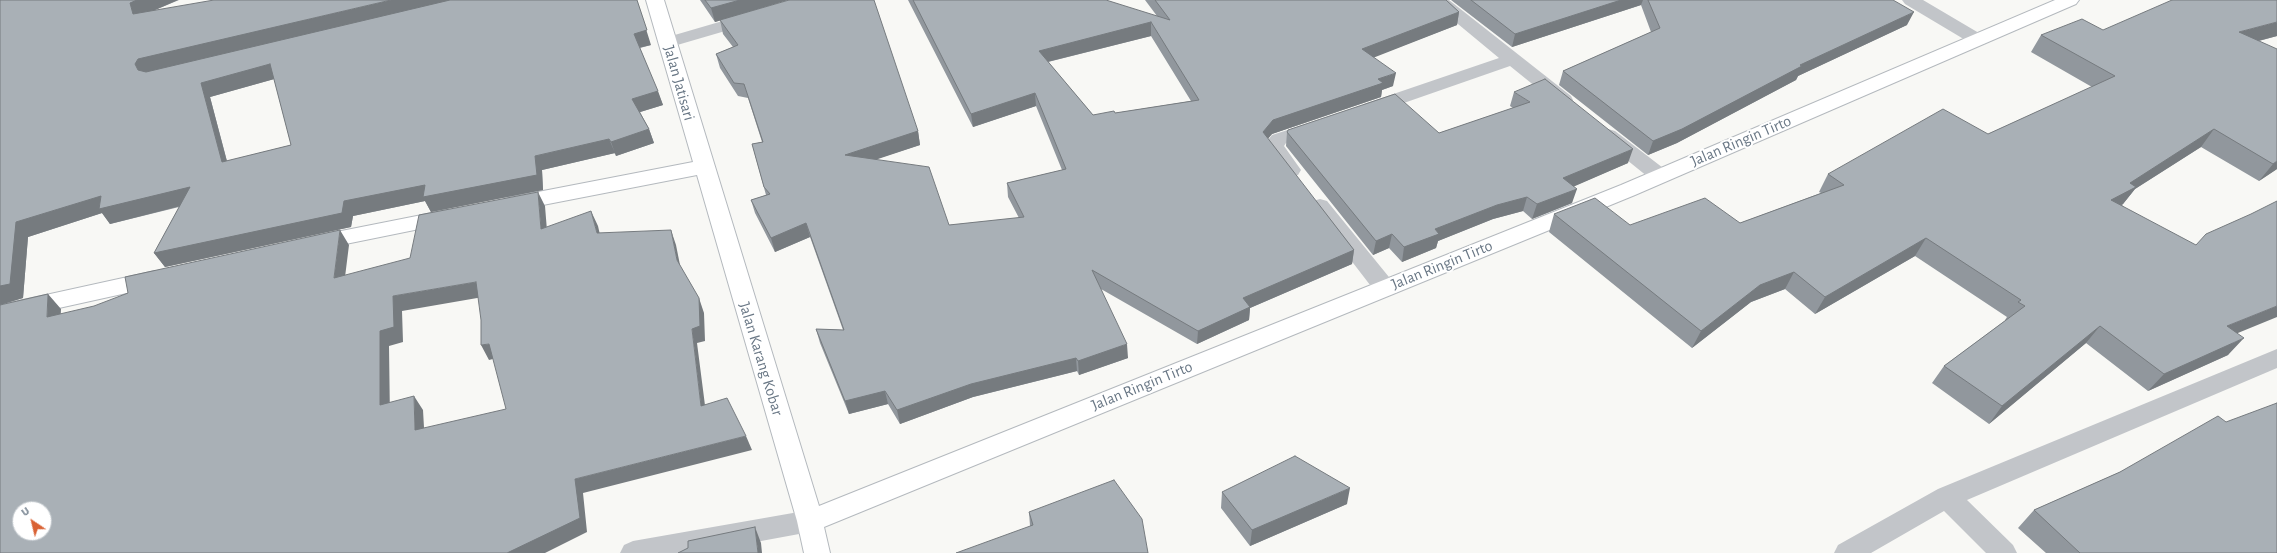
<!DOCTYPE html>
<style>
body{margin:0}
#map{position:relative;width:2277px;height:553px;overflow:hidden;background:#f8f8f5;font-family:"Alegreya Sans",sans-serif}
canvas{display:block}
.north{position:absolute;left:12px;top:501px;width:40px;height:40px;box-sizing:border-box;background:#fff;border:1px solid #c3c9ce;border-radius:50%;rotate:325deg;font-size:11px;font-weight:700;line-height:16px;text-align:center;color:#697785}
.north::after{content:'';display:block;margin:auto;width:14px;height:18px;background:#d96234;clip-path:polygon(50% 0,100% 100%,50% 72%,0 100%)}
</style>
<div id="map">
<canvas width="2277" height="553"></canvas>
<div class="north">U</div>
</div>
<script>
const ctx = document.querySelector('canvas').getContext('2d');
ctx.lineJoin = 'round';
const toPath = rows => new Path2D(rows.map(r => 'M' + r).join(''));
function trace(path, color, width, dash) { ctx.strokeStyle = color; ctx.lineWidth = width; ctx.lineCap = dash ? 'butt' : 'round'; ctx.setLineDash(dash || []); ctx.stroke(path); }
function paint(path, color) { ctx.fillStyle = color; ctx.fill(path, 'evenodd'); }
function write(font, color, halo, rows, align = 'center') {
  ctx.font = font + ' "Alegreya Sans",sans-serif'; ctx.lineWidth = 4; ctx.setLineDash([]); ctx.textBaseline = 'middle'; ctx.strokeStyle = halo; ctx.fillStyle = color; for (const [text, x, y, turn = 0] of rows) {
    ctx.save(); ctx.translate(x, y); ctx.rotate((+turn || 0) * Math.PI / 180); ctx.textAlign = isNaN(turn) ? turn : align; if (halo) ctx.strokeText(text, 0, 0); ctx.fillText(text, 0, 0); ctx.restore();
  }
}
const secondary = toPath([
 [646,0,664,0,819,506,1621,185,2055,0,2079,0,2076,4,1635,195,824,527,830,553,804,553,797,521,697,175,512,211,505,209,502,204,505,199,512,197,693,162,646,0],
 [447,210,454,212,457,217,454,222,316,250,308,248,305,243,308,238,316,236,447,210],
 [155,271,163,273,166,279,163,285,0,321,0,305,155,271]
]);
trace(secondary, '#b4b9be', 2);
paint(toPath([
 [1429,0,1449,0,1571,96,1573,100,1571,104,1564,106,1557,104,1510,66,1378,112,1371,114,1364,112,1361,108,1364,104,1499,58,1429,0],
 [1902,0,1923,0,1984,36,1987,40,1984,44,1972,44,1905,4,1902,0],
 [750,13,756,14,759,18,756,22,667,48,661,47,658,43,661,39,750,13],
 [1316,121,1323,123,1326,127,1323,131,1286,143,1284,146,1301,170,1298,175,1291,177,1284,175,1263,146,1272,135,1316,121],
 [1608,129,1615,131,1667,171,1670,176,1667,181,1660,183,1653,181,1601,139,1598,135,1601,131,1608,129],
 [1320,199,1327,201,1393,282,1396,288,1393,294,1385,296,1377,294,1313,211,1310,206,1313,201,1320,199],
 [2277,349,2277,368,1967,500,2013,545,2017,553,1986,553,1944,511,1871,553,1834,553,1838,545,1938,489,2277,349],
 [810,510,819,513,823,521,819,529,810,532,696,553,620,553,624,545,633,541,810,510]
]), '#c2c5c9');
paint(secondary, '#fff');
paint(toPath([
 [0,0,179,0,155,10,651,45,640,48,663,105,640,112,649,129,654,143,616,156,615,153,542,170,543,190,431,212,425,201,353,216,351,227,165,267,154,253,179,207,110,224,102,213,28,237,23,298,0,305],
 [274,79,291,145,227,161,210,97],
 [700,0,788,0,715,22],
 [908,0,1058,0,1157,16,1145,0,1446,0,1459,12,1457,25,1373,57,1393,86,1382,90,1381,97,1272,134,1267,139,1354,250,1352,264,1250,308,1249,320,1197,344,1101,289,1128,358,1079,375,1077,371,973,397,900,424,888,404,849,414,820,343,816,329,843,330,810,237,775,252,755,213,751,200,766,195,752,144,762,142,748,98,738,96,720,68,716,54,733,47,723,34,720,20,918,131,920,145,876,159,949,225,1019,218,1008,197,1007,183,1062,170,1036,106,973,127],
 [1151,36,1191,101,1115,113,1093,115,1048,62],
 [1451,0,1893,0,1907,25,1798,76,1796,80,1677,143,1648,155,1559,85,1563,71,1651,32,1641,5,1512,47],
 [2103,30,2277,36,2259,41,2277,169,2259,181,2201,147,2135,189,2123,204,2122,205,2237,333,2228,355,2148,391,2086,343,1989,424,1932,383,1944,366,2006,320,2005,320,2007,317,1915,256,1815,314,1785,289,1751,302,1692,348,1549,232,1554,214,1630,225,1740,223,1821,193,1819,192,1828,174,1988,134,2092,87,2031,52,2041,35],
 [1514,92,1628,163,1574,186,1572,203,1532,219,1523,211,1493,219,1438,241,1436,248,1402,262,1389,248,1373,255,1286,146,1287,132,1439,133,1513,108,1510,106],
 [2226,422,2277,553,2046,553,2018,528,2034,510,2120,472],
 [1222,492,1347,504,1250,546,1221,508],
 [1029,512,1148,553,1030,526]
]), '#91979d');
paint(toPath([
 [137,0,178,0,139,17,133,14,130,3],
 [391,0,457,0,148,74,138,70,135,64,138,59,145,57],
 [637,0,651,45,638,48,634,34],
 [740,0,788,0,715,22,711,8],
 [1621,0,1643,0,1641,5,1512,47,1515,34],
 [1459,12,1457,25,1360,63,1362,49],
 [1914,12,1907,25,1798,76,1796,80,1677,143,1648,155,1653,141,1800,65],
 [1151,22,1151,36,1039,64,1039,51],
 [2277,22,2277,36,2227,49,2239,32],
 [270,64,278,78,210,97,231,177,222,162,201,83],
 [1396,73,1393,86,1382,90,1381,97,1272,134,1262,146,1263,132,1273,120,1378,79],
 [658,91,663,105,637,113,632,99],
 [1035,93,1036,106,973,127,971,114],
 [649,129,654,143,616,156,611,142],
 [2214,129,2201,147,2135,189,2123,204,2098,217,2111,200,2130,183],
 [918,131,920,145,848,169,845,155],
 [609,139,615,153,542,170,543,190,431,212,425,201,353,216,351,227,165,267,154,253,344,201],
 [1633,149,1628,163,1559,193,1563,178],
 [2277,161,2277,169,2259,181,2273,164],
 [190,187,200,201,110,224,102,213,28,237,23,298,0,305,0,286,16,222,101,196],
 [1577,189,1572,203,1532,219,1537,204],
 [538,192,545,206,548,243,541,229],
 [1527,197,1523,211,1493,219,1438,241,1436,248,1402,262,1404,247,1435,229,1497,205],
 [591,211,598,226,603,248,597,233],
 [806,223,810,237,775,252,771,238],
 [340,230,349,245,343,293,334,278],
 [671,230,676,245,682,275,677,260],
 [1392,234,1389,248,1373,255,1376,241],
 [1926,238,1915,256,1815,314,1825,297],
 [1354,250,1352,264,1250,308,1249,320,1197,344,1198,331,1243,298],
 [1794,272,1785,289,1751,302,1692,348,1701,331,1760,285],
 [476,282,483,297,402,311,403,342,389,346,390,420,380,405,380,331,393,296],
 [48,294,61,309,60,332,47,317],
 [699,298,704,313,705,341,697,343,707,421,701,406,692,329],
 [2277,306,2277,317,2211,344,2227,326],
 [2100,326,2086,343,1989,424,2002,406],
 [2244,338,2228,355,2148,391,2164,374],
 [489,344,497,358,489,360,481,345],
 [1127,344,1128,358,1079,375,1078,361],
 [1076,358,1077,371,973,397,900,424,897,410,971,384],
 [885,391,888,404,849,414,845,401],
 [414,396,423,410,425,445,415,430],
 [746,436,752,450,583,493,587,532,545,553,507,553,575,479],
 [1350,488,1347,504,1250,546,1252,530],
 [755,527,761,543,762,553,758,553]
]), '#767b7f');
const building = toPath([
 [0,0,137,0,130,3,133,14,214,0,391,0,138,59,135,64,138,70,146,72,450,0,637,0,647,30,634,34,658,91,632,99,649,129,611,142,609,139,535,156,537,175,423,197,425,185,344,201,342,213,154,253,190,187,99,209,101,196,16,222,10,284,0,286,0,0],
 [270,64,291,145,222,162,201,83,270,64],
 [705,0,740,0,711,8,705,0],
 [789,0,874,0,918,131,845,155,929,167,949,225,1024,217,1007,183,1066,169,1035,93,971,114,913,0,1106,0,1170,20,1155,0,1446,0,1459,12,1362,49,1396,73,1378,79,1383,83,1273,120,1263,132,1354,250,1243,298,1250,307,1198,331,1092,270,1127,344,1078,361,1076,358,971,384,897,410,885,391,845,401,816,329,844,330,806,223,771,238,751,200,770,194,764,187,752,144,763,142,744,84,734,83,716,54,738,45,720,20,789,0],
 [1151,22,1199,100,1115,113,1114,111,1093,115,1039,51,1151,22],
 [1471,0,1621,0,1515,34,1471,0],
 [1648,0,1893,0,1914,12,1800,65,1802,66,1682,129,1653,141,1563,71,1660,28,1648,0],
 [2172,0,2277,0,2277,22,2239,32,2277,49,2277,161,2273,164,2214,129,2130,183,2136,187,2111,200,2196,245,2206,234,2251,214,2277,201,2277,306,2227,326,2244,338,2164,374,2100,326,2002,406,1944,366,2025,306,2018,302,2021,300,1926,238,1825,297,1794,272,1760,285,1701,331,1554,214,1595,198,1630,225,1705,198,1740,223,1844,185,1828,174,1943,109,1988,134,2115,76,2041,35,2082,19,2103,30,2172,0],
 [1545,79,1633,149,1563,178,1577,189,1537,204,1527,197,1497,205,1435,229,1439,234,1404,247,1392,234,1376,241,1287,132,1288,130,1395,94,1439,133,1530,102,1514,92,1545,79],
 [538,192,541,229,591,211,597,233,671,230,677,260,699,298,700,326,692,329,701,406,727,398,746,436,575,479,580,518,507,553,0,553,0,305,48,294,47,317,94,306,128,293,125,277,340,230,334,278,410,258,419,215,538,192],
 [476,282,481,320,481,345,489,344,506,409,415,430,414,396,380,405,380,331,394,327,393,296,476,282],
 [20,509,44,509,44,533,20,533,20,509],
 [2277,403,2277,553,2080,553,2034,510,2120,472,2218,416,2226,422,2277,403],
 [1295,456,1350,488,1252,530,1222,492,1295,456],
 [1114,480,1142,519,1148,553,956,553,1033,525,1029,512,1114,480],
 [755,527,758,553,678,553,688,548,688,541,755,527]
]);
paint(building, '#a9b0b6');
trace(building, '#767b7f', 1);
write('16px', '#697785', '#fff', [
 ["Jalan Jatisari",679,83,74],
 ["Jalan Ringin Tirto",1741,141,-23],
 ["Jalan Ringin Tirto",1442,265,-22],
 ["Jalan Karang Kobar",761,359,73],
 ["Jalan Ringin Tirto",1142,386,-22]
]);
</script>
